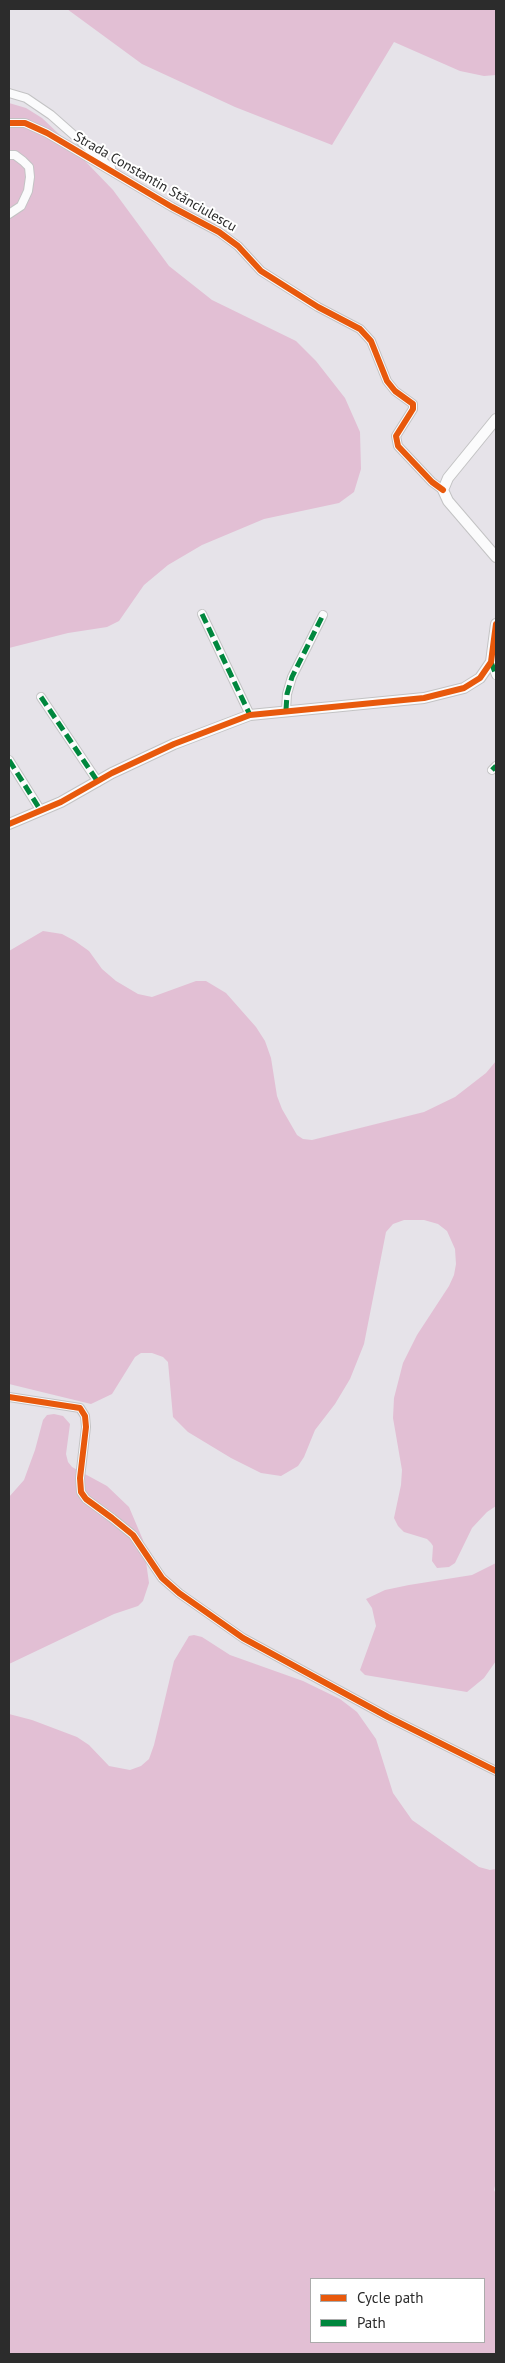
<!DOCTYPE html>
<meta charset="utf-8">
<style>
body{margin:0}
#map{position:relative;width:505px;height:2363px;overflow:hidden;background:#e6e3e9;font-family:"PT Sans",sans-serif}
canvas{display:block}
.frame{position:absolute;inset:0;border:10px solid #2c2c2c;pointer-events:none}
.legend{position:absolute;left:310px;top:2278px;width:175px;height:65px;box-sizing:border-box;background:#fff;border:1px solid #ababab;margin:0;padding:6px 9px;list-style:none;font-size:15px;color:#2c2c2c}
.legend li{display:flex;align-items:center;gap:10px;height:25px}
.legend b{width:25px;border:1px solid #ababab}
</style>
<div id="map">
<canvas width="505" height="2363"></canvas>
<div class="frame"></div>
<ul class="legend">
<li><b style="height:6px;background:#e8590c"></b>Cycle path</li>
<li><b style="height:6px;background:#00873e"></b>Path</li>
</ul>
</div>
<script>
const ctx = document.querySelector('canvas').getContext('2d');
ctx.lineJoin = 'round';
function paint(path, color) { ctx.fillStyle = color; ctx.fill(path, 'evenodd'); }
const toPath = rows => new Path2D(rows.map(r => 'M' + r).join(''));
function trace(path, color, width, dash) { ctx.strokeStyle = color; ctx.lineWidth = width; ctx.lineCap = dash ? 'butt' : 'round'; ctx.setLineDash(dash || []); ctx.stroke(path); }
function write(font, color, halo, rows, align = 'center') {
  ctx.font = font + ' "PT Sans",sans-serif'; ctx.lineWidth = 4; ctx.setLineDash([]); ctx.textBaseline = 'middle'; ctx.strokeStyle = halo; ctx.fillStyle = color; for (const [text, x, y, turn = 0] of rows) {
    ctx.save(); ctx.translate(x, y); ctx.rotate((+turn || 0) * Math.PI / 180); ctx.textAlign = isNaN(turn) ? turn : align; if (halo) ctx.strokeText(text, 0, 0); ctx.fillText(text, 0, 0); ctx.restore();
  }
}
paint(toPath([
 [67,9,496,9,496,75,484,76,460,71,394,42,332,145,235,107,142,64],
 [9,103,26,108,42,118,61,136,113,190,169,266,212,300,296,341,316,361,345,398,360,432,361,469,354,492,339,503,264,519,202,545,168,565,144,585,119,621,107,627,68,633,9,648],
 [43,931,62,934,75,941,89,951,102,969,116,981,138,994,152,997,196,981,206,981,226,993,256,1027,265,1041,271,1058,277,1096,282,1109,297,1135,303,1139,312,1140,424,1112,455,1097,486,1073,496,1061,496,1506,487,1512,472,1528,455,1563,449,1567,437,1568,432,1561,433,1546,431,1543,427,1539,404,1532,398,1526,394,1518,401,1485,402,1470,393,1418,394,1398,403,1363,417,1335,449,1286,454,1275,456,1264,455,1249,447,1231,438,1224,424,1220,404,1220,393,1224,386,1232,364,1344,350,1379,335,1404,315,1430,304,1457,298,1466,281,1476,261,1473,231,1458,188,1432,173,1417,168,1362,163,1357,152,1353,141,1353,135,1357,112,1394,91,1404,9,1384,9,951],
 [54,1414,63,1416,70,1424,66,1454,68,1462,72,1467,107,1486,129,1507,143,1540,149,1583,143,1601,138,1606,114,1614,9,1664,9,1497,24,1480,35,1450,43,1420,47,1415],
 [496,1563,496,1661,484,1678,467,1692,365,1675,360,1670,376,1626,372,1608,366,1599,385,1590,409,1585,472,1575],
 [194,1635,202,1637,230,1655,303,1681,340,1699,357,1712,376,1739,393,1793,412,1820,479,1867,490,1870,496,1869,496,2182,494,2190,496,2194,496,2354,9,2354,9,1714,32,1720,77,1737,89,1745,109,1766,130,1770,141,1766,149,1759,154,1745,174,1661,189,1636],
 [484,2279,484,2342,311,2342,311,2279]
]), '#e2bfd4');
const street = toPath([
 [9,93,26,98,51,115,111,168],
 [9,123,25,123,47,133,172,207,219,232,238,246,261,271,318,307,360,329,371,341,387,381,395,391,413,404,413,409,396,436,398,446,432,482,443,490],
 [9,155,15,155,23,161,29,167,30,177,28,191,21,206,9,214],
 [202,614,250,715],
 [491,662,496,675],
 [41,697,98,782],
 [286,710,287,694,292,677,323,615],
 [9,760,41,811],
 [492,770,496,766],
 [9,1397,80,1408,85,1416,86,1427,80,1478,81,1492,86,1499,112,1518,133,1535,162,1578,179,1593,243,1638,388,1717,496,1771]
]);
const secondary = toPath([
 [496,419,448,478,443,490,448,501,496,557],
 [9,824,61,802,112,773,174,744,250,715,424,698,464,688,480,678,491,662,496,624]
]);
trace(street, '#c3c3c4', 10);
trace(secondary, '#c3c3c4', 12);
trace(street, '#fbfbfc', 8);
trace(secondary, '#fbfbfc', 10);
trace(toPath([
 [202,614,250,715],
 [491,662,496,675],
 [41,697,98,782],
 [286,710,287,694,292,677,323,615],
 [9,760,41,811],
 [492,770,496,766]
]), '#00873e', 5, [10, 5]);
trace(toPath([
 [9,123,25,123,47,133,172,207,219,232,238,246,261,271,318,307,360,329,371,341,387,381,395,391,413,404,413,409,396,436,398,446,432,482,443,490],
 [9,824,61,802,112,773,174,744,250,715,424,698,464,688,480,678,491,662,496,624],
 [9,1397,80,1408,85,1416,86,1427,80,1478,81,1492,86,1499,112,1518,133,1535,162,1578,179,1593,243,1638,388,1717,496,1771]
]), '#e8590c', 6);
write('14px', '#2c2c2c', '#fff', [
 ["Strada Constantin Stănciulescu",155,182,30]
]);
</script>
